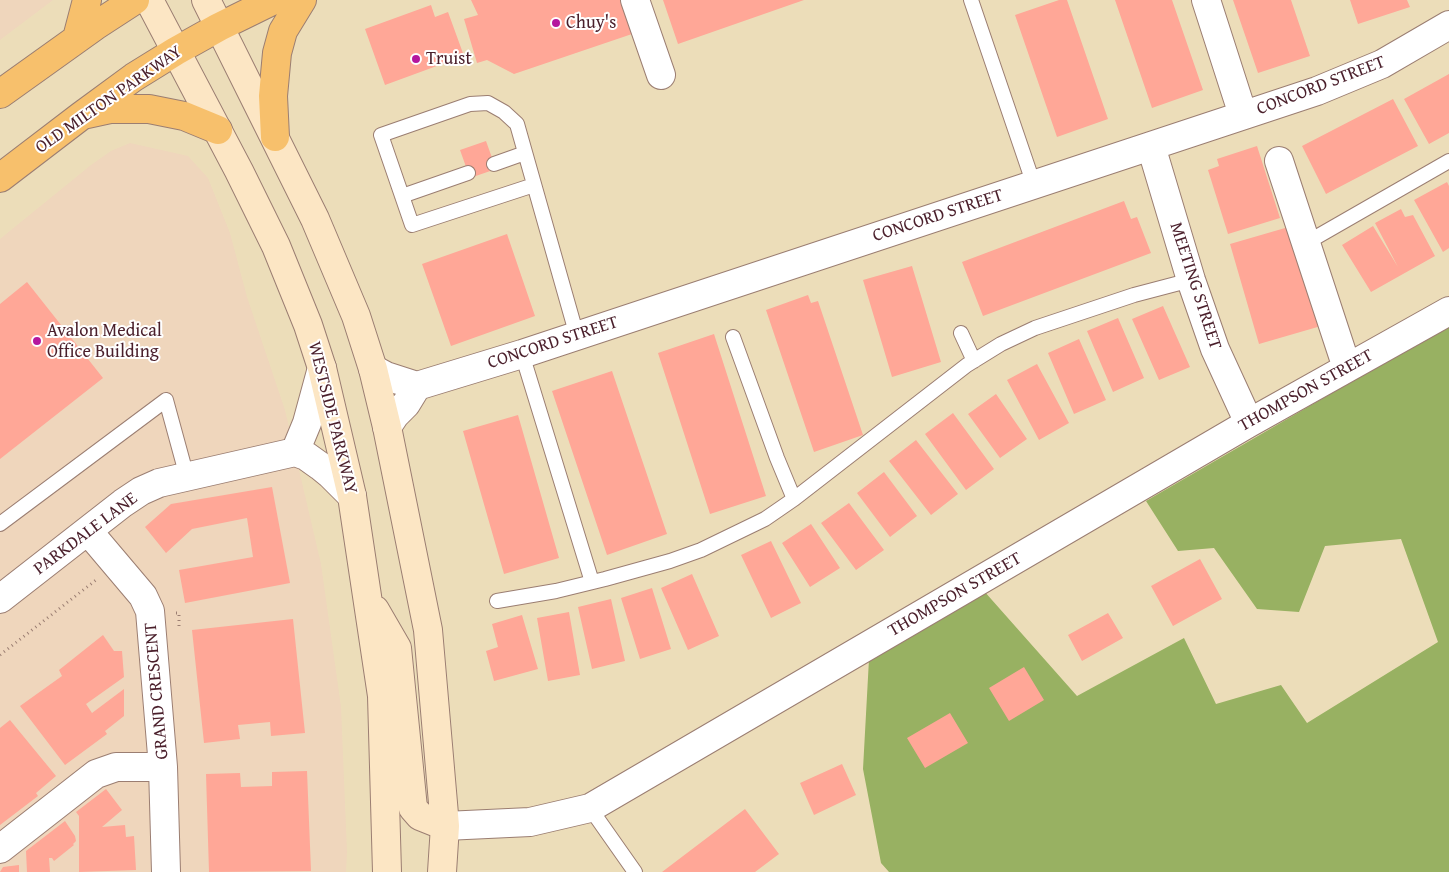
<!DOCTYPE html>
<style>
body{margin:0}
canvas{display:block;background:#ecddb9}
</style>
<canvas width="1449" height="872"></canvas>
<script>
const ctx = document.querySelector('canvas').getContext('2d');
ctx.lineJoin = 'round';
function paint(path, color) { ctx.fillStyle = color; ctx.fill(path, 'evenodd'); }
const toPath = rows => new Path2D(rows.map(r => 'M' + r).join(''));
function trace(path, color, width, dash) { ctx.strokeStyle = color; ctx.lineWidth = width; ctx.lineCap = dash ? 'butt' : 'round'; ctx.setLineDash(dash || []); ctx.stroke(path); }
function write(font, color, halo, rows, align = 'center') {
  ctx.font = font + ' "Gentium Book Plus",serif'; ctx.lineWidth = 4; ctx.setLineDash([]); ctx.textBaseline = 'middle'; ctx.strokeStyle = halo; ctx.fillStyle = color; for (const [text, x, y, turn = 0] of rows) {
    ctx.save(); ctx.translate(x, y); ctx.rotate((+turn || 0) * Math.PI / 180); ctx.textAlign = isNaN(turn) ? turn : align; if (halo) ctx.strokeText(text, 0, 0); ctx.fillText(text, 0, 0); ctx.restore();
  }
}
paint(toPath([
 [0,0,53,0,0,40],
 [130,143,188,156,208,178,230,233,247,297,285,410,321,564,341,707,347,852,346,872,0,872,0,239,91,165,111,151]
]), '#efd6bc');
paint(toPath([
 [1449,325,1449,872,889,872,881,863,863,769,869,659,984,591,1077,696,1184,638,1216,704,1281,685,1307,723,1438,642,1401,539,1325,546,1299,612,1257,609,1214,548,1178,551,1146,501]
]), '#98b162');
paint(toPath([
 [471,0,621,0,632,34,514,74,487,60,477,63,464,19,478,15],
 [663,0,804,0,678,44],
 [1059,0,1067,0,1108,119,1057,137,1015,15],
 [1115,0,1172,0,1203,90,1152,108],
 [1233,0,1291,0,1310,56,1258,73],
 [1350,0,1407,0,1410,7,1358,24],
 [431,5,435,17,448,12,464,56,385,85,365,29],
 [1449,74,1449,133,1429,144,1404,99],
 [1393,99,1418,146,1326,194,1302,146],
 [486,141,496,169,470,178,460,150],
 [1257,146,1280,218,1228,234,1208,170,1219,166,1217,159],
 [1447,182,1449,186,1449,248,1443,252,1414,200],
 [1124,201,1131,219,1137,217,1151,253,983,316,962,262],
 [1401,209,1405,217,1413,215,1435,256,1371,292,1342,245,1373,226,1398,267,1375,223],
 [1292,226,1321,326,1259,344,1230,244],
 [507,234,535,316,451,346,422,264],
 [912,266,941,362,892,377,863,280],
 [27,282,103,378,0,459,0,304],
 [808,295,811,303,818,301,863,435,814,452,766,310],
 [1163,306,1190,367,1159,380,1132,319],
 [1118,318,1144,378,1113,392,1087,331],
 [714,334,766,496,710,514,658,353],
 [1079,339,1106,400,1074,414,1048,353],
 [1037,364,1069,423,1039,440,1007,380],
 [612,371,667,534,607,555,552,391],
 [996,394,1027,439,1000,458,968,414],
 [953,413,994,469,966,490,925,434],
 [518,415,559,558,504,574,463,431],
 [916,440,958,494,931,515,889,461],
 [884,472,917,516,890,537,857,493],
 [272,487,290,583,185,603,179,570,253,557,247,518,192,529,166,553,145,527,171,504],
 [849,503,884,550,856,570,821,523],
 [811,524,840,568,810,587,782,543],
 [771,541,801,603,771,618,741,555],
 [1200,559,1222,599,1173,626,1151,586],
 [692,574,719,636,688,650,661,588],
 [652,588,671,649,640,659,621,598],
 [611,599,625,661,592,669,578,607],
 [569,612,580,675,548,681,537,618],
 [1108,613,1123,638,1082,661,1068,635],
 [522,615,538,669,494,681,486,651,498,647,492,624],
 [293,619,305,733,271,736,270,722,238,725,240,739,204,743,192,630],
 [103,635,114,651,122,651,124,677,86,704,92,713,124,689,124,716,105,731,107,734,65,765,20,706,62,676,59,670],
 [1024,667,1044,700,1009,721,989,688],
 [950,713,968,743,925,768,907,738],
 [10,720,56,776,36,793,38,796,0,825,0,728],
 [842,764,856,795,814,815,800,783],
 [307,771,311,871,209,872,206,774,240,773,241,787,272,786,272,772],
 [106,789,122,810,102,827,125,825,126,837,134,836,136,870,79,872,79,816,76,812],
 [745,809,779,854,755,872,662,872],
 [65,821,75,836,76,841,73,844,74,845,54,861,52,858,49,858,50,872,27,872,26,851],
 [19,865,19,872,0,872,3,867]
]), '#ffa797');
const service = toPath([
 [971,0,1034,185],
 [494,164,525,153],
 [534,185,412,225,381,135,470,104,488,103,504,112,517,124,577,336],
 [402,196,468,173],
 [1306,243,1449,161],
 [961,333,974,361],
 [733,337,777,458,794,499],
 [522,354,592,582],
 [0,524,166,400,187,477],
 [497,601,556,591,605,579,670,561,701,550,765,519,794,499,967,365,1001,344,1035,328,1134,295,1191,280],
 [590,808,635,872]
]);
const minor = toPath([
 [635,0,661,75],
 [1206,0,1243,115],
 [1151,146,1191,280,1215,349,1249,423],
 [1279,161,1347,368],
 [373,369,386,376,417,386,522,354,1317,91,1382,64,1449,25],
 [387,427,395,415,406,404,417,386],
 [295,452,307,423,322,368],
 [88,531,143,596,150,611,163,767,166,872],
 [0,599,123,503,141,491,159,483,295,452,306,456,320,466,331,475,352,496],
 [445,826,530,822,590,808,1249,423,1449,311],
 [0,849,96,774,116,767,163,767]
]);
const secondary = toPath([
 [149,0,239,171,276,246,308,325,322,368,352,496,382,696,387,872],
 [206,0,315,219,356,316,373,369,387,427,428,630,445,826,442,872],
 [375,610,397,648,413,808,420,816,445,826]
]);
const trunk = toPath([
 [77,38,87,0],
 [0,94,95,26,135,0],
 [87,114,110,109,149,109,184,116,218,130],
 [275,137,273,96,277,53,283,31,302,0],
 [0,178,81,116,134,77,176,51,219,27,274,0]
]);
trace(service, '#9b7e72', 16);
trace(minor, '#9b7e72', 30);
trace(secondary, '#9b7e72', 30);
trace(trunk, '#9b7e72', 30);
trace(toPath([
 [176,613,179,613,179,627],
 [0,655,96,580]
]), '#9b7e72', 3, [1, 4]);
trace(service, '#fff', 14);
trace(minor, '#fff', 28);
trace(secondary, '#fce6c4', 28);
trace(trunk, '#f7c06c', 28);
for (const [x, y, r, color] of [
 [556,23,5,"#b5179e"],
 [416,59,5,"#b5179e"],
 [37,341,5,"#b5179e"]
]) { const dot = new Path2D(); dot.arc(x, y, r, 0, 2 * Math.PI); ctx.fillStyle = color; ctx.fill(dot); trace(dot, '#fff', 2); }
write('18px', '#4a1f2b', '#fff', [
 ["Chuy's",566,23],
 ["Truist",426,59],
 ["Avalon Medical",47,331],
 ["Office Building",47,352]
], 'left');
write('18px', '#4a1f2b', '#fff', [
 ["CONCORD STREET",1321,86,-21],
 ["OLD MILTON PARKWAY",109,100,-35],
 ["CONCORD STREET",938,216,-18],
 ["MEETING STREET",1195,286,72],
 ["CONCORD STREET",553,343,-18],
 ["THOMPSON STREET",1306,391,-29],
 ["WESTSIDE PARKWAY",332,418,76],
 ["PARKDALE LANE",86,534,-37],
 ["THOMPSON STREET",955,595,-30],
 ["GRAND CRESCENT",157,691,-95]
]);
</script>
